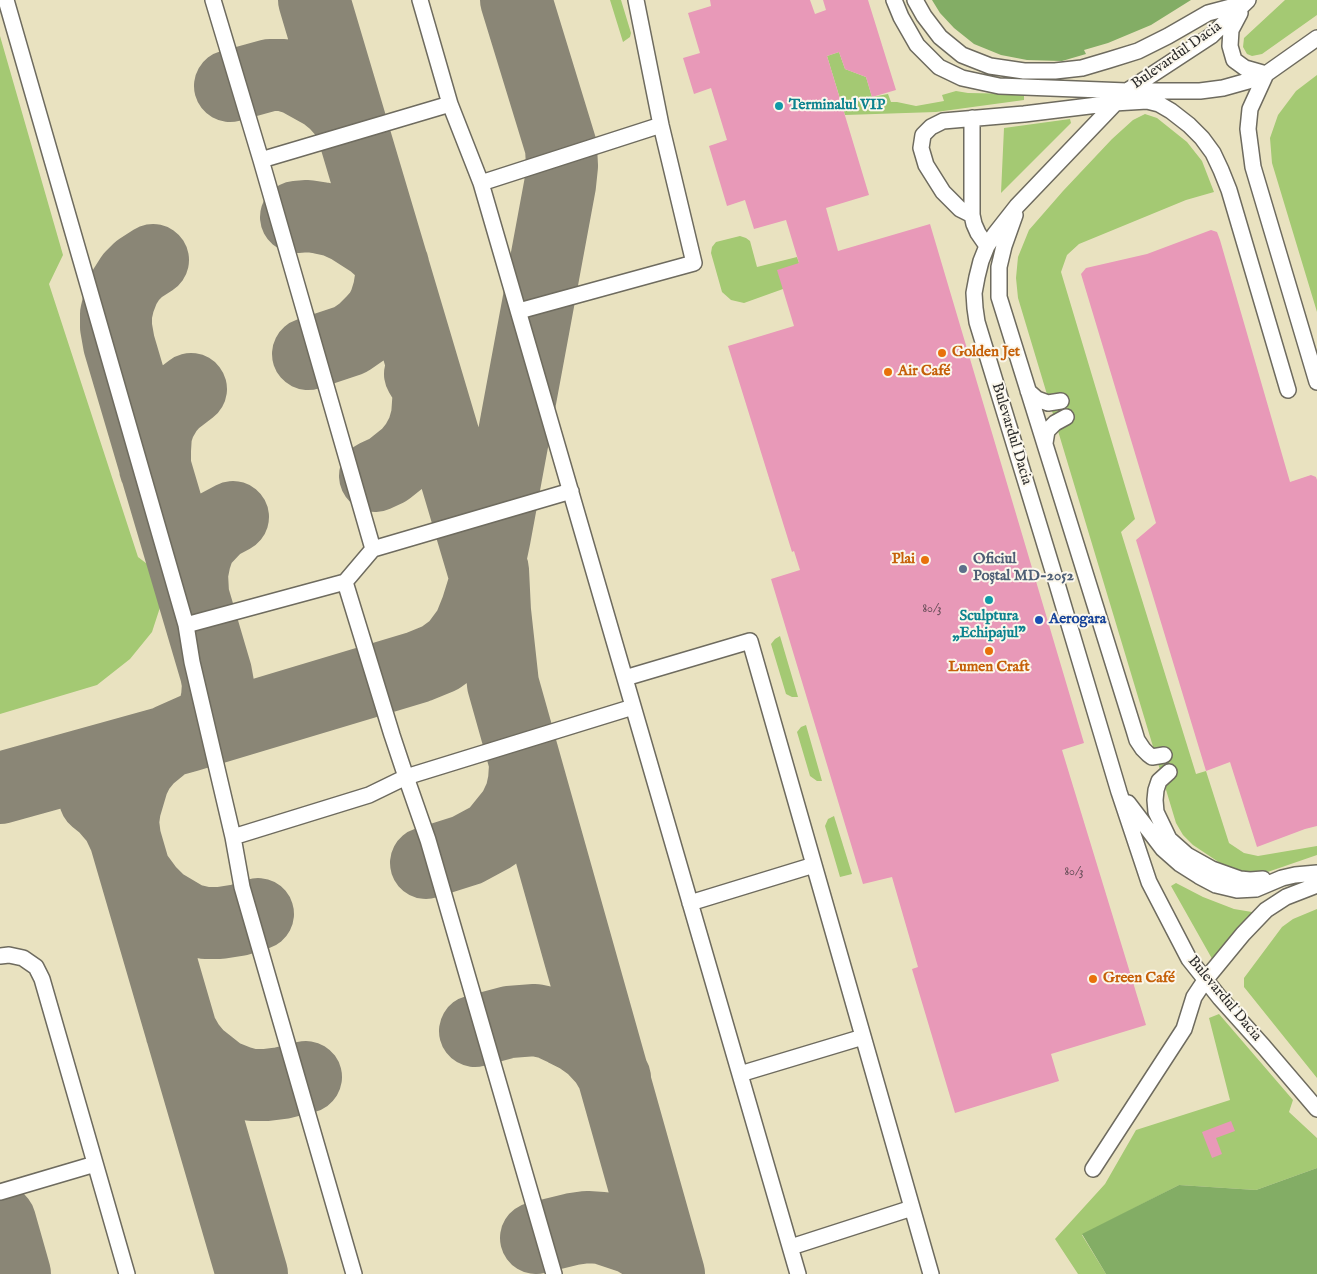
<!DOCTYPE html>
<meta charset="utf-8">
<style>
body{margin:0}
canvas{display:block;background:#e9e2c0}
</style>
<canvas width="1317" height="1274"></canvas>
<script>
const ctx = document.querySelector('canvas').getContext('2d');
ctx.lineJoin = 'round';
function paint(path, color) { ctx.fillStyle = color; ctx.fill(path, 'evenodd'); }
const toPath = rows => new Path2D(rows.map(r => 'M' + r).join(''));
function trace(path, color, width, dash) { ctx.strokeStyle = color; ctx.lineWidth = width; ctx.lineCap = dash ? 'butt' : 'round'; ctx.setLineDash(dash || []); ctx.stroke(path); }
function write(font, color, halo, rows, align = 'center') {
  ctx.font = font + ' "IM FELL English",serif'; ctx.lineWidth = 4; ctx.setLineDash([]); ctx.textBaseline = 'middle'; ctx.strokeStyle = halo; ctx.fillStyle = color; for (const [text, x, y, turn = 0] of rows) {
    ctx.save(); ctx.translate(x, y); ctx.rotate((+turn || 0) * Math.PI / 180); ctx.textAlign = isNaN(turn) ? turn : align; if (halo) ctx.strokeText(text, 0, 0); ctx.fillText(text, 0, 0); ctx.restore();
  }
}
paint(toPath([
 [610,0,621,0,631,33,630,37,623,42],
 [1285,0,1317,0,1317,15,1262,54,1252,56,1247,54,1243,47,1244,38],
 [0,36,63,255,49,284,138,557,163,576,166,589,152,632,130,659,97,685,0,714],
 [839,52,845,69,866,77,872,97,888,94,891,102,897,102,916,106,944,101,942,95,956,91,968,93,1024,94,1024,100,936,112,845,115,827,56],
 [1317,75,1317,312,1272,163,1270,138,1278,115,1296,91],
 [1145,114,1157,118,1187,142,1202,161,1214,192,1186,200,1079,244,1067,255,1061,272,1135,519,1121,532,1196,774,1206,771,1229,843,1244,853,1258,856,1317,846,1317,855,1256,876,1238,872,1220,863,1193,845,1183,835,1176,823,1018,298,1016,278,1018,257,1029,230,1063,191,1112,139,1133,120],
 [1070,119,1071,123,1001,193,1004,128],
 [740,236,746,238,750,241,757,267,797,257,799,263,783,289,744,303,731,300,722,292,711,253,712,247,716,242],
 [780,636,798,697,792,697,786,694,771,644,775,639],
 [806,725,822,781,817,781,810,776,797,732,801,727],
 [834,816,852,874,840,877,825,826,828,819],
 [1176,883,1203,897,1234,909,1252,912,1266,913,1215,964,1171,886],
 [1317,909,1317,1078,1244,987,1244,978,1282,927,1293,919],
 [1219,1014,1293,1100,1289,1112,1317,1138,1317,1168,1256,1190,1179,1185,1082,1235,1106,1274,1078,1274,1055,1239,1105,1184,1136,1130,1230,1100,1209,1018]
]), '#a4c973');
paint(toPath([
 [932,0,1191,0,1151,25,1108,43,1084,50,1086,54,1062,61,1027,60,1001,55,974,44,954,28,940,13],
 [1317,1168,1317,1274,1106,1274,1082,1234,1179,1185,1256,1190]
]), '#83ad65');
trace(toPath([
 [314,0,484,572],
 [230,86,270,75,284,75,297,79,324,94,335,103,344,113,352,127],
 [296,217,308,216,321,218,335,221,348,227,373,243,383,252,393,265,389,290,385,303,380,313,371,323,363,331,350,340,308,354],
 [155,468,155,450,156,434,160,422,167,410,174,402,191,389],
 [375,476,388,470,408,454,416,444,423,431,427,417,429,389,420,374],
 [493,570,495,611,503,684,669,1274],
 [193,593,192,574,195,559,200,544,218,525,233,517],
 [0,788,188,736,418,667,440,658,455,647,469,628,477,608,486,579,495,536,560,185,562,166,561,147,516,0],
 [95,799,105,807,117,821,125,838,252,1274],
 [125,838,123,822,125,808,133,781,139,769,148,758,170,740,206,724,214,711,217,698,218,684,216,673,119,344,116,327,116,314,119,301,124,288,131,277,139,269,153,260],
 [426,863,467,850,493,836,514,810,521,795,524,781,525,766],
 [135,872,149,891,161,903,188,919,205,923,220,923,239,920,258,914],
 [181,1031,189,1045,198,1056,222,1075,237,1081,251,1085,266,1085,282,1083,306,1077],
 [475,1031,509,1022,535,1020,549,1023,564,1030,578,1037,592,1047,605,1061,615,1078],
 [0,1221,15,1274],
 [536,1238,573,1229,587,1227,602,1228,632,1238,644,1245,654,1255,665,1267,669,1274]
]), '#8a8676', 72);
paint(toPath([
 [710,0,810,0,815,14,826,10,823,0,868,0,896,90,872,97,866,77,845,69,839,52,827,56,869,195,826,208,838,251,930,224,1084,743,1062,750,1146,1025,1051,1054,1059,1081,955,1113,912,969,918,967,892,877,863,884,771,579,800,570,794,551,792,552,728,346,794,326,777,270,799,263,786,220,754,229,745,200,727,206,709,146,727,140,711,88,694,94,683,58,700,53,688,13,711,6],
 [1211,230,1217,232,1220,240,1290,482,1311,475,1316,477,1317,480,1317,826,1305,829,1257,847,1230,762,1206,771,1136,540,1156,523,1081,274,1086,268,1147,254],
 [1231,1121,1235,1131,1216,1138,1222,1154,1212,1158,1202,1132]
]), '#e899b8');
const service = toPath([
 [6,0,186,625,192,662,233,837,242,887,354,1274],
 [213,0,261,160,373,549],
 [420,0,450,104,481,183,798,1274],
 [894,0,901,17,917,45,939,67,962,78,999,86,1127,91,1200,91,1223,88,1248,81,1266,74,1317,38],
 [915,0,924,16,940,37,962,55,990,66,1024,71,1055,71,1082,68,1109,60,1138,51,1168,36,1208,13,1242,4],
 [1248,0,1211,36,1127,91,1017,206,995,234,987,246,981,261,977,277,974,293,975,308,977,322,1057,584,1119,792,1149,882,1189,959,1220,998,1264,1047,1317,1109],
 [1240,13,1231,30,1230,46,1234,60,1245,68,1266,74],
 [1266,74,1250,109,1248,129,1253,167,1317,382],
 [972,118,972,215,974,224,978,233,987,246],
 [261,160,450,104],
 [481,183,661,125],
 [972,215,960,209,943,192,926,165,921,148,923,135,931,127,943,121,1024,114,1114,103,1147,101,1159,104,1171,111,1189,125,1202,138,1213,153,1221,170,1229,190,1288,390],
 [1015,215,1004,246,999,267,999,297,1134,730,1137,740,1143,749,1148,754,1152,757,1164,755],
 [519,311,694,263,661,125,636,0],
 [1028,391,1037,399,1048,403,1061,401],
 [1045,443,1047,431,1055,423,1066,417],
 [345,582,392,735,406,777,633,707],
 [186,625,345,582,373,549,571,491],
 [625,678,750,641,931,1274],
 [1169,772,1159,781,1156,790,1155,800,1156,812,1169,839,1187,855,1212,869,1240,879,1250,880,1263,879],
 [1128,803,1163,849,1180,864,1199,876,1216,885,1237,890,1256,889,1282,878,1295,875,1317,873],
 [233,837,369,795,406,777,428,840,554,1274],
 [690,903,814,865],
 [0,956,9,955,23,958,36,967,42,979,127,1274],
 [740,1074,863,1037],
 [1093,1169,1184,1029,1194,997,1206,979,1243,934,1266,910,1286,897,1317,885],
 [0,1192,95,1164],
 [791,1247,912,1208]
]);
trace(service, '#6e6b5f', 18);
trace(service, '#fff', 15);
for (const [x, y, r, color] of [
 [779,106,5,"#0f9aa8"],
 [942,353,5,"#e8710a"],
 [888,372,5,"#e8710a"],
 [925,560,5,"#e8710a"],
 [963,569,5,"#5c6f8a"],
 [989,600,5,"#0f9aa8"],
 [1039,620,5,"#1a4fb4"],
 [989,651,5,"#e8710a"],
 [1093,979,5,"#e8710a"]
]) { const dot = new Path2D(); dot.arc(x, y, r, 0, 2 * Math.PI); ctx.fillStyle = color; ctx.fill(dot); trace(dot, '#fbf7ec', 2); }
write('12px', '#5a464e', null, [
 ["80/3",932,610],
 ["80/3",1074,873]
]);
write('15px', '#2b2b2b', '#fbf7ec', [
 ["Bulevardul Dacia",1177,56,-35],
 ["Bulevardul Dacia",1011,434,73],
 ["Bulevardul Dacia",1224,999,50]
]);
write('bold 15px', '#0d838f', '#fbf7ec', [
 ["Terminalul VIP",789,106],
 ["Sculptura",989,617,"center"],
 ["„Echipajul”",989,634,"center"]
], 'left');
write('bold 15px', '#c56008', '#fbf7ec', [
 ["Golden Jet",952,353],
 ["Air Café",898,372],
 ["Plai",915,560,"right"],
 ["Lumen Craft",989,668,"center"],
 ["Green Café",1103,979]
], 'left');
write('bold 15px', '#4e5e75', '#fbf7ec', [
 ["Oficiul",973,560],
 ["Poștal MD-2052",973,577]
], 'left');
write('bold 15px', '#164399', '#fbf7ec', [
 ["Aerogara",1049,620]
], 'left');
</script>
